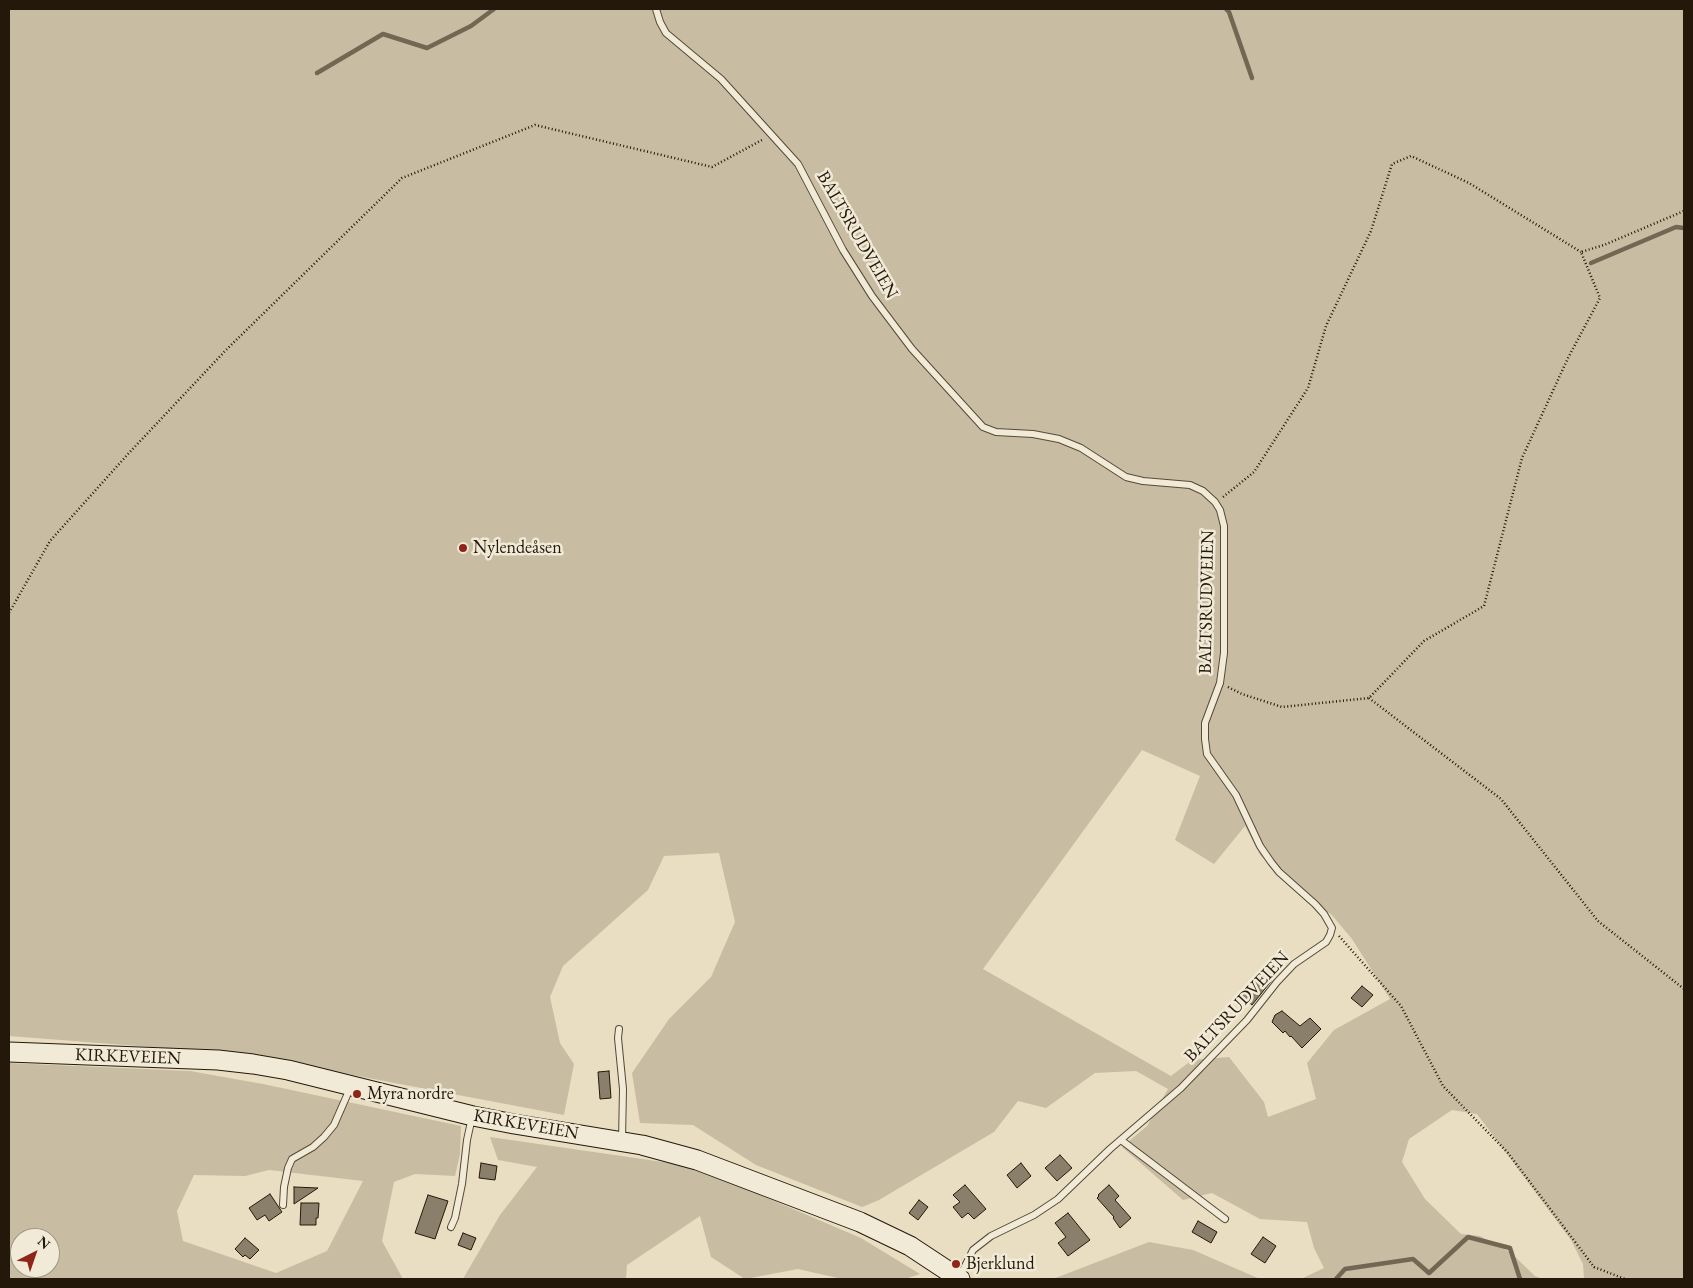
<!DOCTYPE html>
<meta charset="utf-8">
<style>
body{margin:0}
#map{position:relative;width:1693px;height:1288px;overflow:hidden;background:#e9dec2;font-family:"EB Garamond",serif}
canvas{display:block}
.frame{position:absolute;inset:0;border:10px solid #24180a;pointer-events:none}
.north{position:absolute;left:10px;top:1228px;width:50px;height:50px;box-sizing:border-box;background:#f1ead7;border:1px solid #9f9685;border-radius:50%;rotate:41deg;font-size:14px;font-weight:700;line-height:20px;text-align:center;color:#24180a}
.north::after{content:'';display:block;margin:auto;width:18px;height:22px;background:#8f2418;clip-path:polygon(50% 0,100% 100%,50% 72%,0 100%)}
</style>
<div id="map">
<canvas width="1693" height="1288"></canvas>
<div class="frame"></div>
<div class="north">N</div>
</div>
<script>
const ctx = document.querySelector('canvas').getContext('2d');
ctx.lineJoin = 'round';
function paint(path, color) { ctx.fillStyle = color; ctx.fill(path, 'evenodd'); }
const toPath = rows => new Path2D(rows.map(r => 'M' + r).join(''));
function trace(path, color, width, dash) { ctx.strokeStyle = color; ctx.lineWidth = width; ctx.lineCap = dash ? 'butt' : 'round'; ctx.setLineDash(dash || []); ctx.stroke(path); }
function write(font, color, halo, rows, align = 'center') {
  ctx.font = font + ' "EB Garamond",serif'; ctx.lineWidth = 5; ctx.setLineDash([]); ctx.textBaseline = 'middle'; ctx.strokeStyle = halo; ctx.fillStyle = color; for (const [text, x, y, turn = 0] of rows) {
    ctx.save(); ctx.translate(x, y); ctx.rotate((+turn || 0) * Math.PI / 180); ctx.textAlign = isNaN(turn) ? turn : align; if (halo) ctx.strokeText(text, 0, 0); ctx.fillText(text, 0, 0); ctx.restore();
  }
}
paint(toPath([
 [9,9,1684,9,1684,1279,1584,1279,1583,1264,1571,1240,1477,1114,1452,1110,1409,1139,1402,1162,1425,1199,1461,1234,1480,1236,1510,1252,1535,1276,1543,1279,1301,1279,1324,1268,1314,1248,1307,1222,1260,1219,1212,1193,1183,1200,1122,1147,1147,1126,1168,1089,1136,1071,1095,1073,1046,1108,1018,1101,994,1132,879,1200,862,1207,756,1165,693,1125,640,1123,632,1073,669,1019,711,977,735,922,719,853,664,856,648,890,563,966,550,997,560,1043,574,1064,564,1115,310,1067,215,1052,9,1036],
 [1142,750,1200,776,1175,840,1214,864,1245,826,1260,855,1290,886,1311,903,1331,914,1352,939,1390,999,1334,1030,1307,1063,1316,1099,1268,1117,1264,1102,1229,1057,1192,1060,1171,1076,983,969],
 [9,1063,190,1071,263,1084,461,1126,460,1154,455,1176,415,1174,394,1182,382,1241,403,1279,9,1279],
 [269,1170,363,1181,327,1251,276,1273,183,1241,177,1211,194,1175,245,1176],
 [20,1238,50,1238,50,1268,20,1268],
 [490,1137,677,1164,758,1194,861,1238,920,1274,905,1279,842,1279,798,1269,745,1279,711,1257,700,1216,627,1265,626,1279,463,1279,500,1215,537,1167,498,1160],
 [1149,1242,1193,1250,1260,1279,1053,1279]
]), '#c8bca3');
trace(toPath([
 [1226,9,1229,12,1252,78],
 [317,73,383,34,427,48,471,26,494,9],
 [1591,263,1676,227,1684,228],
 [1336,1279,1345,1269,1413,1259,1429,1273,1468,1237,1510,1248,1520,1279]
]), '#726753', 4.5);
const building = toPath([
 [1266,967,1275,974,1271,979,1272,980,1252,1005,1242,996,1266,967],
 [1362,986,1373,995,1362,1007,1351,998,1362,986],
 [1282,1011,1300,1026,1310,1018,1321,1029,1302,1048,1291,1036,1290,1037,1285,1031,1283,1033,1272,1022,1275,1015,1282,1011],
 [609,1071,611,1098,600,1099,598,1072,609,1071],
 [1060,1155,1072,1168,1057,1181,1045,1168,1060,1155],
 [481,1163,497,1166,495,1180,479,1178,481,1163],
 [1021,1163,1031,1176,1017,1188,1007,1175,1021,1163],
 [965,1185,986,1209,974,1219,968,1213,962,1218,953,1207,960,1202,953,1195,965,1185],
 [1109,1185,1119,1196,1115,1200,1131,1218,1120,1228,1113,1218,1114,1217,1097,1198,1099,1196,1098,1195,1109,1185],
 [294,1187,318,1188,294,1204,294,1187],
 [270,1194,282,1212,269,1221,265,1215,257,1220,249,1208,270,1194],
 [428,1195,448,1201,435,1239,415,1233,428,1195],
 [919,1200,928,1207,918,1220,909,1213,919,1200],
 [301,1203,319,1203,318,1218,316,1218,316,1225,300,1225,301,1203],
 [1068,1213,1090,1240,1068,1256,1058,1243,1066,1237,1055,1223,1068,1213],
 [1198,1221,1217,1232,1211,1243,1192,1232,1198,1221],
 [463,1233,476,1238,471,1250,458,1245,463,1233],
 [1263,1237,1276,1246,1265,1263,1251,1254,1263,1237],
 [245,1238,259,1250,250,1259,245,1255,243,1257,235,1249,245,1238]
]);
paint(building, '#8a7f6a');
trace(building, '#24180a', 1);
const service = toPath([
 [656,9,660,22,666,33,721,79,798,164,843,250,872,296,912,349,983,427,996,432,1033,434,1059,439,1081,448,1126,477,1143,481,1190,485,1203,491,1215,502,1220,510,1224,526,1224,653,1220,683,1205,723,1205,739,1207,754,1236,795,1260,846,1271,862,1279,872,1315,904,1324,914,1332,928,1330,935,1326,942,1294,964,1277,982,1247,1020,1181,1088,1110,1149,1058,1199,1034,1215,991,1236,973,1250,960,1276],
 [619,1029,618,1038,623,1089,622,1140],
 [1121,1140,1225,1219],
 [283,1205,284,1187,288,1168,292,1159,313,1147,324,1137,334,1125,348,1093,348,1087],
 [451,1227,455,1218,462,1184,467,1140,472,1117]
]);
const secondary = toPath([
 [9,1052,218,1060,253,1064,288,1070,473,1116,514,1124,642,1145,697,1160,860,1222,910,1246,960,1279]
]);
trace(service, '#554a38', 8);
trace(secondary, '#24180a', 21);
trace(toPath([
 [1223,497,1254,472,1308,388,1326,326,1371,231,1392,164,1411,156,1469,183,1581,252],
 [9,613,50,541,128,454,226,350,402,178,535,125,712,167,762,140],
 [1228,687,1242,694,1282,707,1369,698,1424,641,1484,606,1522,458,1568,358,1600,298,1581,252,1604,245,1684,211],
 [1369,698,1501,799,1598,921,1684,989],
 [1339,936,1401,1006,1443,1086,1508,1153,1594,1267,1625,1279]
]), '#24180a', 2.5, [1, 2.5]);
trace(service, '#f1ead7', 6);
trace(secondary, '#f1ead7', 19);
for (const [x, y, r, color] of [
 [463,548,5,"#8f2418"],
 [357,1094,5,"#8f2418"],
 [956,1264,5,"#8f2418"]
]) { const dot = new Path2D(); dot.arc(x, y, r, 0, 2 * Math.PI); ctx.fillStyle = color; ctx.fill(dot); trace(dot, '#f1ead7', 2); }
write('18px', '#24180a', '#f1ead7', [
 ["BALTSRUDVEIEN",857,235,60],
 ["BALTSRUDVEIEN",1207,602,-89],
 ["BALTSRUDVEIEN",1237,1007,-47],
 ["KIRKEVEIEN",128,1057,2],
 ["KIRKEVEIEN",526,1125,10]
]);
write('18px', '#24180a', '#f1ead7', [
 ["Nylendeåsen",473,548],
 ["Myra nordre",367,1094],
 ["Bjerklund",966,1264]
], 'left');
</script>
